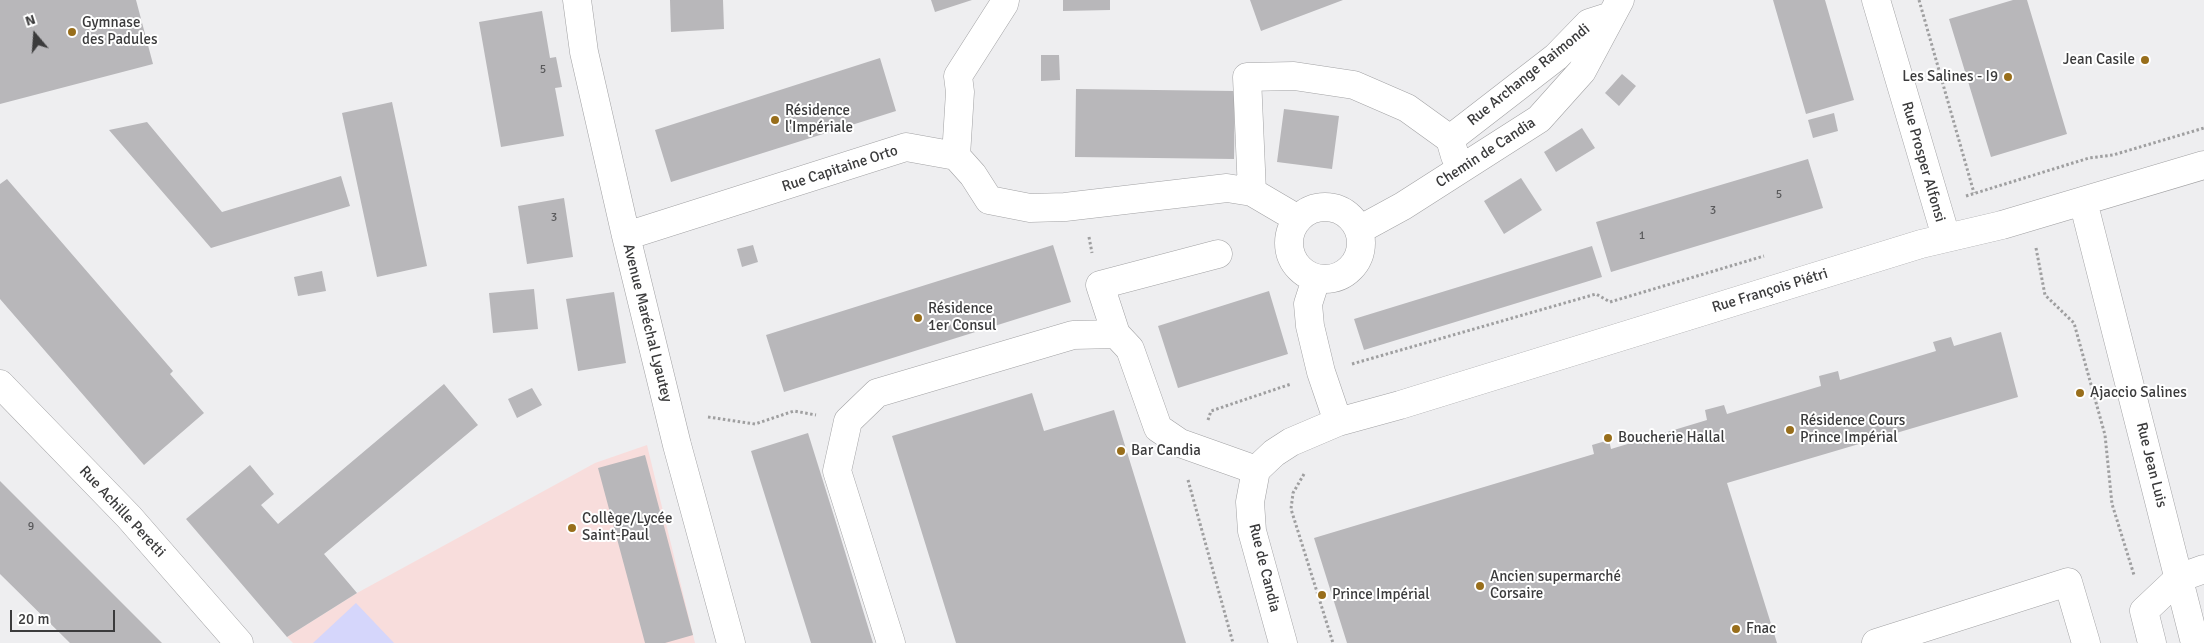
<!DOCTYPE html>
<meta charset="utf-8">
<style>
body{margin:0}
#map{position:relative;width:2204px;height:643px;overflow:hidden;background:#eeeef0;font-family:Signika,sans-serif}
canvas{display:block}
.north{position:absolute;left:10px;top:10px;width:50px;height:50px;-webkit-text-stroke:4px #fff;paint-order:stroke;rotate:342deg;font-size:14px;font-weight:700;line-height:20px;text-align:center;color:#3b3b3c}
.north::after{content:'';display:block;margin:auto;width:18px;height:22px;background:#3b3b3c;clip-path:polygon(50% 0,100% 100%,50% 72%,0 100%)}
.scale{position:absolute;left:10px;top:610px;width:105px;height:22px;box-sizing:border-box;border:2px solid #3b3b3c;border-top:0;padding-left:6px;font-size:15px;line-height:18px;white-space:nowrap;color:#3b3b3c;-webkit-text-stroke:4px #fff;paint-order:stroke}
</style>
<div id="map">
<canvas width="2204" height="643"></canvas>
<div class="north">N</div>
<div class="scale">20 m</div>
</div>
<script>
const ctx = document.querySelector('canvas').getContext('2d');
ctx.lineJoin = 'round';
function paint(path, color) { ctx.fillStyle = color; ctx.fill(path, 'evenodd'); }
const toPath = rows => new Path2D(rows.map(r => 'M' + r).join(''));
function trace(path, color, width, dash) { ctx.strokeStyle = color; ctx.lineWidth = width; ctx.lineCap = dash ? 'butt' : 'round'; ctx.setLineDash(dash || []); ctx.stroke(path); }
function write(font, color, halo, rows, align = 'center') {
  ctx.font = font + ' Signika,sans-serif'; ctx.lineWidth = 4; ctx.setLineDash([]); ctx.textBaseline = 'middle'; ctx.strokeStyle = halo; ctx.fillStyle = color; for (const [text, x, y, turn = 0] of rows) {
    ctx.save(); ctx.translate(x, y); ctx.rotate((+turn || 0) * Math.PI / 180); ctx.textAlign = isNaN(turn) ? turn : align; if (halo) ctx.strokeText(text, 0, 0); ctx.fillText(text, 0, 0); ctx.restore();
  }
}
paint(toPath([
 [647,445,695,643,293,643,287,637,357,593,595,463]
]), '#f8dddc');
paint(toPath([
 [356,603,394,643,313,643]
]), '#d5d6fb');
paint(toPath([
 [0,0,136,0,153,64,0,104],
 [670,0,723,0,724,29,671,32],
 [931,0,972,0,935,12],
 [1063,0,1110,0,1110,10,1063,11],
 [1250,0,1343,0,1261,31],
 [1773,0,1825,0,1854,100,1806,114],
 [2013,0,2027,0,2067,134,1991,157,1949,19],
 [542,11,550,58,556,57,562,87,555,88,564,136,501,147,479,22],
 [1041,55,1059,55,1060,80,1041,81],
 [880,58,896,111,671,182,655,130],
 [1622,74,1636,86,1619,106,1605,93],
 [1076,89,1235,91,1234,159,1075,157],
 [392,102,427,266,377,277,342,113],
 [1284,109,1339,116,1332,169,1277,162],
 [1834,113,1838,131,1813,138,1808,120],
 [147,122,222,212,341,176,350,206,211,248,109,130],
 [1582,128,1595,148,1556,172,1544,152],
 [1808,159,1823,208,1611,272,1596,222],
 [1521,178,1542,210,1504,234,1484,201],
 [7,179,173,371,170,374,204,413,144,465,0,299,0,184],
 [564,198,573,257,527,264,518,206],
 [753,245,758,262,742,267,737,249],
 [1053,245,1071,302,784,392,766,335],
 [1592,246,1602,277,1364,350,1354,319],
 [322,271,326,291,298,296,294,277],
 [534,289,538,329,493,333,489,293],
 [1269,291,1288,354,1178,388,1158,326],
 [614,292,626,363,578,371,566,299],
 [2001,332,2018,397,1727,483,1777,643,1347,643,1314,538,1594,454,1592,445,1609,440,1611,449,1707,420,1705,410,1724,405,1727,414,1821,386,1819,376,1838,371,1840,380,1936,351,1933,342,1951,337,1954,346],
 [444,384,478,425,324,554,357,593,287,637,186,519,250,465,274,494,261,505,278,524],
 [532,388,542,405,517,418,508,399],
 [1032,393,1044,431,1114,410,1186,643,956,643,892,436],
 [808,433,838,529,873,643,811,643,751,451],
 [645,455,693,635,665,643,645,643,598,468],
 [0,481,162,643,70,643,0,574]
]), '#b8b7ba');
const minor = toPath([
 [577,0,584,52,626,236,677,445,731,643],
 [1876,0,1946,237],
 [956,156,960,92,958,76,1004,4,1005,0],
 [1455,156,1450,139,1556,57,1589,23,1611,16],
 [1252,192,1247,77,1294,76,1354,85,1407,108,1450,139],
 [2083,201,2195,643],
 '1289 243a36 36 0 1 1 72 0a36 36 0 1 1-72 0Z',
 [1359,230,1403,206,1539,119,1582,71,1620,0],
 [626,236,906,147,956,156,973,175,989,200,1030,208,1065,207,1227,188,1252,192,1298,219],
 [1316,279,1308,304,1310,326,1321,372,1338,422],
 [1116,334,1100,285,1218,254],
 [0,384,129,517,239,643],
 [891,643,837,471,848,421,877,393,1073,335,1116,334,1130,349,1158,428,1180,443,1256,470],
 [1283,643,1252,531,1250,502,1256,470,1274,453,1291,442,1338,422,1400,405,1921,244,2002,225,2204,165],
 [1876,643,2068,582,2086,643],
 [2152,643,2144,611,2179,578,2204,569]
]);
trace(minor, '#a2a2a4', 29);
trace(toPath([
 [1919,0,1974,193],
 [1966,196,2089,158,2113,155,2204,128],
 [1089,237,1092,253],
 [2036,248,2045,295,2074,323,2105,435,2112,504,2134,575],
 [1352,364,1596,294,1610,302,1764,256],
 [708,417,755,424,794,411,816,415],
 [1208,420,1211,411,1291,384],
 [1304,474,1293,493,1291,509,1333,643],
 [1188,480,1233,643]
]), '#9f9fa0', 3, [2.5, 2.5]);
trace(minor, '#fff', 28);
for (const [x, y, r, color] of [
 [72,32,5,"#986e1b"],
 [2145,60,5,"#986e1b"],
 [2008,77,5,"#986e1b"],
 [775,120,5,"#986e1b"],
 [918,318,5,"#986e1b"],
 [2080,393,5,"#986e1b"],
 [1790,430,5,"#986e1b"],
 [1608,438,5,"#986e1b"],
 [1121,451,5,"#986e1b"],
 [572,528,5,"#986e1b"],
 [1480,586,5,"#986e1b"],
 [1322,595,5,"#986e1b"],
 [1736,629,5,"#986e1b"]
]) { const dot = new Path2D(); dot.arc(x, y, r, 0, 2 * Math.PI); ctx.fillStyle = color; ctx.fill(dot); trace(dot, '#fff', 2); }
write('12px', '#5a5a5c', null, [
 ["5",543,70],
 ["5",1779,195],
 ["3",1713,211],
 ["3",554,218],
 ["1",1642,236],
 ["9",31,527]
]);
write('15px', '#3b3b3c', '#fff', [
 ["Gymnase",82,23],
 ["des Padules",82,40],
 ["Jean Casile",2135,60,"right"],
 ["Les Salines - I9",1998,77,"right"],
 ["Résidence",785,111],
 ["l'Impériale",785,128],
 ["Résidence",928,309],
 ["1er Consul",928,326],
 ["Ajaccio Salines",2090,393],
 ["Résidence Cours",1800,421],
 ["Prince Impérial",1800,438],
 ["Boucherie Hallal",1618,438],
 ["Bar Candia",1131,451],
 ["Collège/Lycée",582,519],
 ["Saint-Paul",582,536],
 ["Ancien supermarché",1490,577],
 ["Corsaire",1490,594],
 ["Prince Impérial",1332,595],
 ["Fnac",1746,629]
], 'left');
write('15px', '#3b3b3c', '#fff', [
 ["Rue Archange Raimondi",1529,75,-39],
 ["Chemin de Candia",1486,153,-33],
 ["Rue Prosper Alfonsi",1923,162,74],
 ["Rue Capitaine Orto",840,169,-18],
 ["Rue François Piétri",1770,291,-17],
 ["Avenue Maréchal Lyautey",647,323,76],
 ["Rue Jean Luis",2151,465,76],
 ["Rue Achille Peretti",122,512,47],
 ["Rue de Candia",1264,568,76]
]);
</script>
